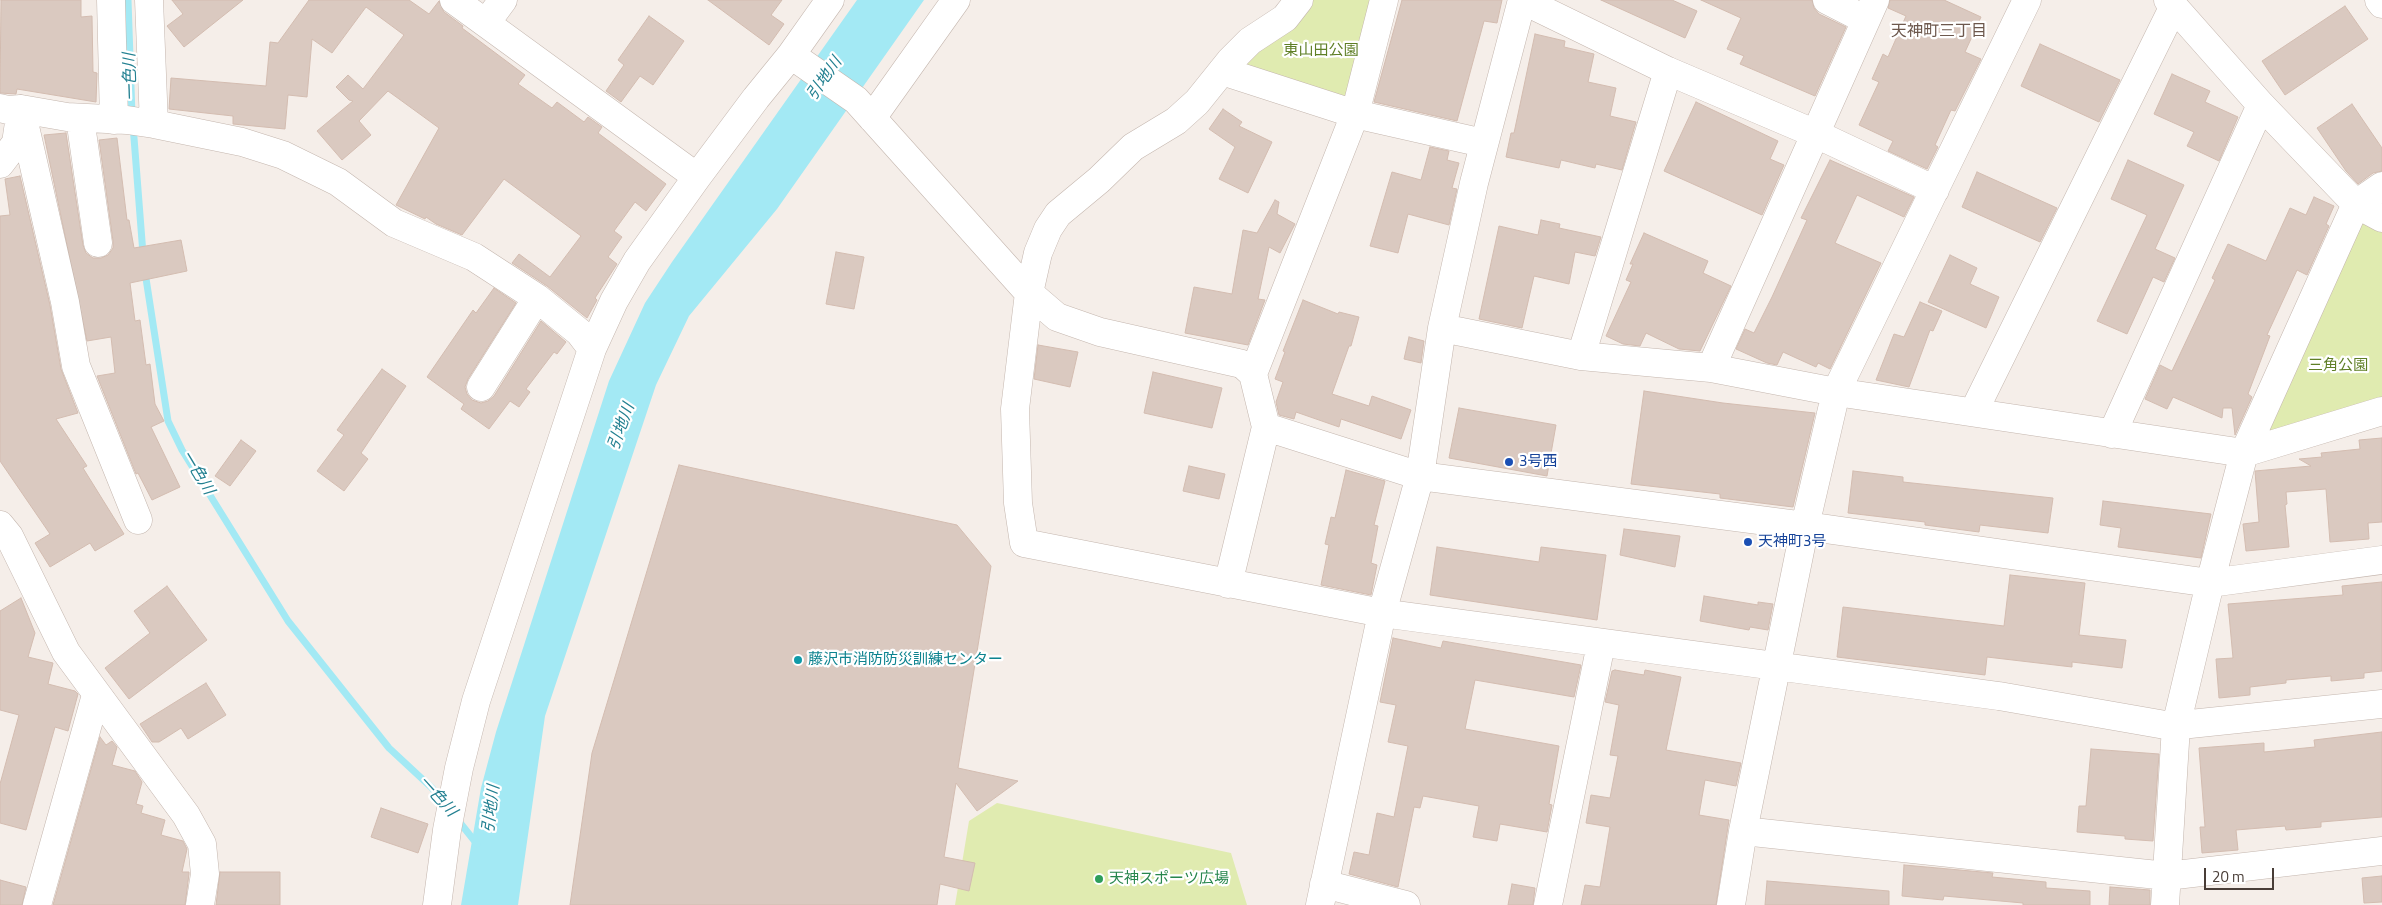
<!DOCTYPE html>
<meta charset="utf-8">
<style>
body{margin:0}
#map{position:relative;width:2382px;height:905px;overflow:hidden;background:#f5eee9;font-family:"Titillium Web",sans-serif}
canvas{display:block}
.scale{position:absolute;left:2204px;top:868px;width:70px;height:22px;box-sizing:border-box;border:2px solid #493d37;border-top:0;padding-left:6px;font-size:15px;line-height:18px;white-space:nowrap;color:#493d37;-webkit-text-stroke:4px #fff;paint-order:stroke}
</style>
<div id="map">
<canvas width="2382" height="905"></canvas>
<div class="scale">20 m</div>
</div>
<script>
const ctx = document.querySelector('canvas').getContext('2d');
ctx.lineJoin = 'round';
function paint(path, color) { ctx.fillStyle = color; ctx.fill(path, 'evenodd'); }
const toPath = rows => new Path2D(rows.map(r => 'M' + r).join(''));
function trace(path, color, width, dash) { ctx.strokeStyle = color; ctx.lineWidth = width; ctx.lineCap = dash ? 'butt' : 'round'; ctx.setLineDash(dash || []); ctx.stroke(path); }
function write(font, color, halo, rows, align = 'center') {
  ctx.font = font + ' "Titillium Web","Noto Sans JP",sans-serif'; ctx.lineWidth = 4.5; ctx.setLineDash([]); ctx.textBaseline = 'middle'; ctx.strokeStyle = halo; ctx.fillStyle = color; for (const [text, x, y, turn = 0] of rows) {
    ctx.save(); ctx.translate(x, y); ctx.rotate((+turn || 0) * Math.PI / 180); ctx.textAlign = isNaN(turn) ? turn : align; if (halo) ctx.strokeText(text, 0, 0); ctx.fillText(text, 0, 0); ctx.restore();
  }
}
paint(toPath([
 [1299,0,1383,0,1355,114,1222,71],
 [2366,210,2382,223,2382,399,2256,437],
 [997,803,1231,853,1247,905,955,905,969,821]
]), '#e0ebb0');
paint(toPath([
 [857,0,924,0,777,209,689,316,656,385,545,716,518,905,461,905,481,788,496,732,609,381,645,303,672,262]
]), '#a3e9f4');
trace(toPath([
 [128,0,132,115],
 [133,125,143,254],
 [145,272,168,421,182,450,288,621,389,748,432,788,444,803],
 [457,819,477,844]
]), '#a3e9f4', 7);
const building = toPath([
 [1,0,81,0,81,17,92,16,93,72,97,73,96,102,17,89,16,94,0,93,1,0],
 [172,0,243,0,184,47,167,26,183,14,172,0],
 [309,0,409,0,429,14,439,1,444,12,463,26,462,28,525,75,518,84,552,108,557,102,584,122,588,117,602,127,598,133,666,184,646,211,635,202,614,231,622,237,608,257,617,264,595,298,597,300,587,318,547,286,512,263,519,254,550,277,581,236,504,179,462,235,436,224,426,217,425,219,396,205,439,128,388,91,359,121,371,135,342,160,317,131,353,101,349,100,336,87,348,75,363,89,404,35,366,7,332,53,312,39,307,97,288,95,285,129,233,124,233,116,169,109,171,78,266,86,270,42,278,43,309,0],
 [708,0,782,0,771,15,784,24,769,45,708,0],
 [1402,0,1502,0,1497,23,1484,21,1457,121,1374,102,1402,0],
 [1601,0,1672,0,1697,11,1685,38,1601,0],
 [1701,0,1812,0,1814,8,1819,14,1846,27,1815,96,1740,64,1744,56,1727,49,1741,18,1701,0],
 [1890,0,1944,0,1981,17,1965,52,1981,59,1955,111,1951,110,1935,145,1938,147,1927,169,1888,151,1893,141,1859,125,1879,82,1872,79,1883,54,1888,57,1906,16,1888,8,1890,0],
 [2345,6,2368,39,2285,95,2262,61,2345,6],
 [649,16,684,41,653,85,640,76,621,102,606,91,624,65,618,60,649,16],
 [1535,34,1565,41,1564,47,1594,54,1588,82,1616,88,1610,116,1636,122,1622,170,1596,164,1595,168,1561,160,1559,168,1506,157,1511,133,1514,133,1535,34],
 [2040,44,2120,80,2099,122,2021,86,2040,44],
 [2172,74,2210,91,2205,102,2238,117,2219,161,2187,146,2194,132,2154,114,2172,74],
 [1696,102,1778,141,1770,159,1784,165,1762,215,1664,171,1696,102],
 [2352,104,2382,148,2382,171,2373,173,2358,184,2346,171,2317,128,2352,104],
 [1223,109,1242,122,1239,126,1272,142,1248,193,1219,179,1235,147,1209,129,1223,109],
 [66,133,83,245,86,253,93,258,101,258,108,255,113,248,113,241,99,140,117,138,127,220,129,220,134,248,181,240,187,271,130,283,135,321,140,320,146,365,150,364,155,404,164,421,151,427,180,487,152,500,138,473,136,474,97,376,115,373,111,337,87,341,44,135,66,133],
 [1430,147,1449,151,1447,160,1459,163,1452,188,1457,189,1449,225,1408,214,1398,253,1370,246,1392,172,1421,180,1430,147],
 [1830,160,1914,197,1904,217,1857,195,1835,243,1881,263,1830,369,1818,363,1816,367,1783,352,1777,365,1767,363,1736,349,1745,329,1754,333,1772,297,1807,220,1801,218,1830,160],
 [2128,160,2184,185,2155,249,2175,258,2164,282,2153,277,2127,334,2097,321,2147,215,2111,199,2128,160],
 [1977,172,2057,208,2040,242,1962,207,1977,172],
 [20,176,50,305,61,369,78,413,56,419,87,466,83,468,124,534,95,551,90,543,50,567,35,543,50,534,0,461,0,216,10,215,5,179,20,176],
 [2314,197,2334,206,2326,224,2329,226,2307,275,2297,270,2267,335,2270,336,2248,394,2252,397,2235,435,2232,408,2223,408,2222,418,2173,397,2167,409,2145,399,2160,365,2172,371,2215,280,2212,278,2228,244,2266,261,2290,208,2306,215,2314,197],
 [1275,200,1279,202,1277,214,1295,224,1280,253,1269,247,1258,299,1265,300,1248,345,1185,333,1194,287,1232,294,1243,230,1257,233,1275,200],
 [1541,220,1560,224,1559,228,1601,237,1595,256,1575,252,1569,284,1534,276,1522,328,1479,319,1499,226,1538,235,1541,220],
 [1644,233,1708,261,1703,273,1731,286,1700,351,1679,349,1646,333,1640,346,1623,344,1606,336,1631,282,1626,280,1633,264,1630,264,1644,233],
 [836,252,864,257,854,309,826,304,836,252],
 [1950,255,1977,268,1970,284,1999,297,1986,328,1928,302,1950,255],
 [494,288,516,303,468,379,465,387,467,394,472,400,481,403,488,401,494,396,541,321,566,342,557,354,554,352,526,389,530,392,519,407,510,401,489,429,461,409,464,404,427,377,473,310,476,313,494,288],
 [1303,300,1338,314,1339,312,1359,317,1351,346,1349,346,1332,394,1369,406,1372,396,1411,410,1401,439,1341,419,1339,427,1296,412,1294,419,1279,415,1276,402,1283,382,1275,379,1285,352,1283,351,1303,300],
 [1920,302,1942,311,1933,331,1930,330,1909,387,1876,380,1894,334,1904,337,1920,302],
 [1409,337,1424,341,1421,363,1404,359,1409,337],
 [1038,345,1078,352,1070,387,1034,379,1038,345],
 [382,369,406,386,361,453,368,459,344,491,317,471,344,435,337,430,382,369],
 [1153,372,1222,388,1212,428,1144,413,1153,372],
 [1644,391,1723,403,1815,413,1793,507,1720,498,1720,494,1631,484,1644,391],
 [1459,408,1556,425,1547,476,1449,458,1459,408],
 [2382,438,2382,522,2368,523,2369,539,2330,542,2326,489,2286,492,2287,504,2285,505,2289,547,2246,551,2243,524,2259,522,2255,471,2311,466,2299,459,2322,457,2321,453,2360,449,2359,440,2382,438],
 [241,440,256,451,230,486,215,476,241,440],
 [679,465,957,525,991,566,958,768,1018,781,977,811,956,783,944,857,975,863,969,891,940,884,937,905,570,905,592,753,679,465],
 [1189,466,1225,474,1219,499,1183,491,1189,466],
 [1346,470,1385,481,1374,525,1378,526,1371,563,1377,565,1371,595,1321,585,1329,545,1325,544,1331,517,1335,518,1346,470],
 [1853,471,1903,477,1903,482,2053,498,2048,533,1980,525,1979,532,1925,525,1925,522,1848,513,1853,471],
 [2103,501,2211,514,2201,558,2118,547,2121,528,2100,525,2103,501],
 [1624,529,1680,536,1675,567,1620,555,1624,529],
 [1437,547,1539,562,1541,547,1606,555,1597,620,1430,595,1437,547],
 [2010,575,2085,583,2079,635,2126,640,2122,668,2072,662,2072,667,1987,657,1985,675,1837,657,1843,607,2004,626,2010,575],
 [2382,582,2382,671,2364,673,2364,678,2331,681,2331,676,2286,680,2286,683,2250,687,2250,695,2219,698,2216,659,2233,658,2228,604,2343,595,2342,586,2382,582],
 [167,586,207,640,129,699,105,668,150,633,134,611,167,586],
 [1704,596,1758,605,1758,602,1773,604,1768,630,1750,627,1749,630,1700,621,1704,596],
 [21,598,35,633,28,657,53,663,48,684,75,691,78,694,68,731,55,727,26,830,0,823,0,784,19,715,0,710,0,611,21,598],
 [1393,638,1441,648,1443,641,1581,665,1574,697,1475,680,1465,729,1559,746,1549,804,1552,805,1547,832,1500,824,1497,841,1473,837,1479,806,1423,796,1420,808,1414,807,1398,887,1349,874,1354,852,1369,855,1377,813,1394,817,1408,746,1388,742,1396,705,1380,702,1393,638],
 [1615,670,1644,675,1645,670,1681,677,1666,750,1741,763,1736,786,1705,780,1699,815,1729,820,1716,905,1581,905,1585,885,1600,887,1610,827,1586,823,1591,795,1610,798,1618,756,1610,755,1619,705,1605,702,1612,671,1615,670],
 [206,683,226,715,188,739,181,728,159,742,152,742,140,724,206,683],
 [2382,732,2382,817,2321,822,2321,827,2286,830,2285,826,2236,830,2238,850,2202,853,2200,827,2205,827,2199,748,2264,743,2264,752,2315,747,2314,740,2382,732],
 [100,737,106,745,112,741,117,747,112,765,135,771,142,782,136,804,143,806,141,813,165,820,161,835,183,841,187,849,182,872,189,872,189,874,185,905,53,905,100,737],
 [2091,749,2159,754,2153,841,2125,839,2125,836,2077,832,2079,806,2086,806,2091,749],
 [381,808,428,824,418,853,371,837,381,808],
 [1904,865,1993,873,1992,877,2046,882,2046,888,2090,891,2090,905,2023,905,2023,903,1944,896,1943,900,1902,896,1904,865],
 [220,872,280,872,280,905,216,905,220,872],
 [2382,876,2382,902,2364,903,2362,878,2382,876],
 [0,880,26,887,22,905,0,905,0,880],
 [1767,881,1889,891,1889,905,1765,905,1767,881],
 [1512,884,1535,888,1533,905,1508,905,1512,884],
 [2110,887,2150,890,2150,905,2109,905,2110,887]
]);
paint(building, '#dac9c0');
trace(building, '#d3bcb0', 1);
const minor = toPath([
 [111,0,114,120],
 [149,0,154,124],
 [454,0,697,177],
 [1299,0,1285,18,1250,41,1230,61,1197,102,1176,121,1133,147,1099,180,1058,214,1048,229,1038,253,1029,293,1015,409,1018,503,1024,543,1382,613,1999,696,2171,726,2382,704],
 [1522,0,1668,71,1816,134,1935,190],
 [1827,0,1866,20],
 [2168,0,2261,105,2356,204,2382,218],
 [2379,0,2382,4],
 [486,23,503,0],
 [791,55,856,100,1029,293,1057,317,1100,332,1242,364,1253,374,1266,427,1228,584],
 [1222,71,1355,114,1483,143],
 [0,108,8,110,21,109,67,117,127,120,154,124,242,142,283,155,338,182,394,223,474,257,537,298,579,332,592,349],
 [21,109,65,302,76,366,138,520],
 [80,118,98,243],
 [872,118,956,0],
 [0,164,16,143,20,116],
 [1442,328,1581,356,1711,368,1836,392,2244,453,2382,411],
 [1581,356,1668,71],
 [1711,368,1875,0],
 [1253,374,1355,114,1384,0],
 [481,387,537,298],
 [1974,411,2173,8],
 [1266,427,1420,476,1805,526,2210,583,2382,560],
 [2112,434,2261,105],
 [0,525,9,536,66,652,186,815,202,844,205,874,200,905],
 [1743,831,2167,876,2382,851],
 [1324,884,1406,905],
 [37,905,96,695],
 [437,905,447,830,459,768,476,701,592,349,614,301,637,261,697,177,756,98,791,55,830,0],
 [1320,905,1382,613,1420,476,1442,328,1474,183,1522,0],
 [1548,905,1601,644],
 [1731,905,1743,831,1805,526,1836,392,2027,0],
 [2165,905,2176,726,2210,583,2244,453,2356,204,2382,186]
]);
trace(minor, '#c4b6ae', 29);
trace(minor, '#fff', 28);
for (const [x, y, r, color] of [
 [1509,462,5,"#1a4fb4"],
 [1748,542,5,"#1a4fb4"],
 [798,660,5,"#0f9aa8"],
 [1099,879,5,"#2e9e5b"]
]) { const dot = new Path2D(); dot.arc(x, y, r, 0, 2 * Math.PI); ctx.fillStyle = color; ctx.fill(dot); trace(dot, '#fff', 2); }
write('15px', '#5f7f26', '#fff', [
 ["東山田公園",1321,51],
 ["三角公園",2338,366]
]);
write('15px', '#164399', '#fff', [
 ["3号西",1519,462],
 ["天神町3号",1758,542]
], 'left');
write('15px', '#0d838f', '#fff', [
 ["藤沢市消防防災訓練センター",808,660]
], 'left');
write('15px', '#27864d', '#fff', [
 ["天神スポーツ広場",1109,879]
], 'left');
write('16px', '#6d584d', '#fff', [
 ["天神町三丁目",1939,32]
]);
write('italic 16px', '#238091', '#fff', [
 ["一色川",131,77,-92],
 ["引地川",825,79,-55],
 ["引地川",622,427,-70],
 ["一色川",197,473,59],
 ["一色川",437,797,48],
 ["引地川",492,809,-83]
]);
</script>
